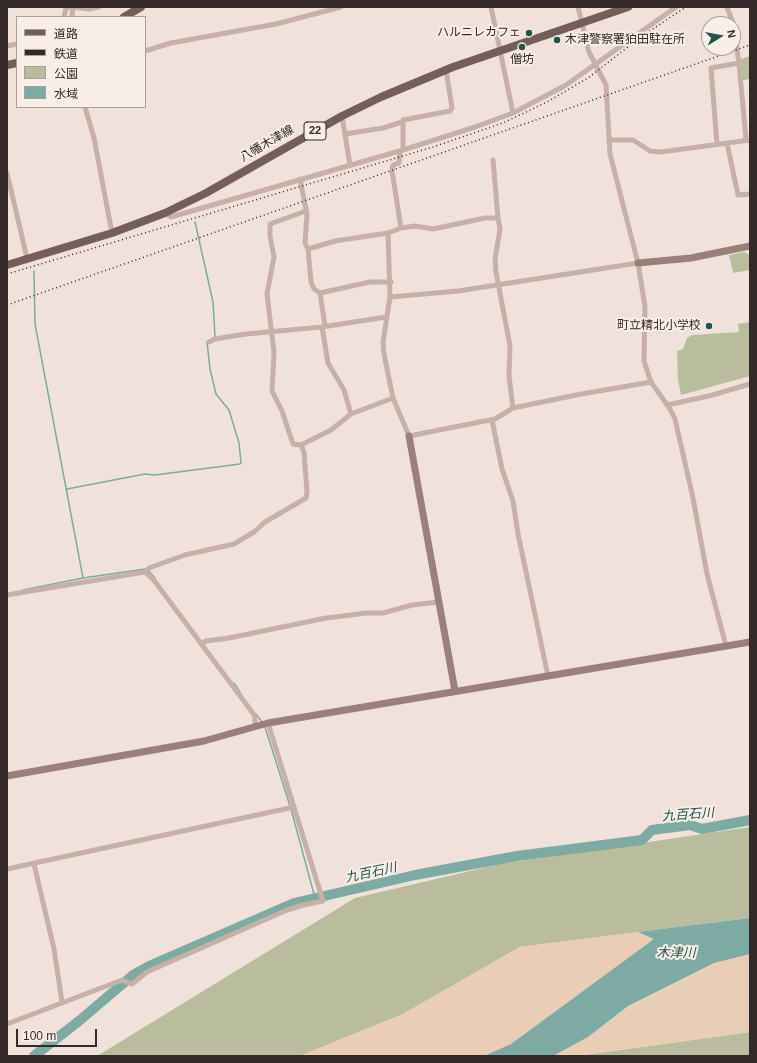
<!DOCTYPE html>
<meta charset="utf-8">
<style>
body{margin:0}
#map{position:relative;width:757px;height:1063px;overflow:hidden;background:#f0e2db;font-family:Helvetica,"Noto Sans JP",sans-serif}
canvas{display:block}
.frame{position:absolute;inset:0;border:8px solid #342928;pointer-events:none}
.legend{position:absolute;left:16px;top:16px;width:130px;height:92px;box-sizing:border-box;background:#f8ede7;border:1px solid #aa9f9b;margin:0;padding:5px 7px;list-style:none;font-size:12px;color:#342928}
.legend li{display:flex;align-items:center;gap:8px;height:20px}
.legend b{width:20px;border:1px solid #aa9f9b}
.north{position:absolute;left:701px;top:16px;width:40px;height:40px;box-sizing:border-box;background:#f8ede7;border:1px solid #aa9f9b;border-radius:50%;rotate:79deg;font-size:11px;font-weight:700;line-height:16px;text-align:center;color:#342928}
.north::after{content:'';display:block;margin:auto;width:14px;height:18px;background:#21524c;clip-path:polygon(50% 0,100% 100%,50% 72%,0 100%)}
.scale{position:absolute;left:16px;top:1029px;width:81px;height:18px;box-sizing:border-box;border:2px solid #342928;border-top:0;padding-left:5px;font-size:12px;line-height:14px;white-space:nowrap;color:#342928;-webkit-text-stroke:3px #f8ede7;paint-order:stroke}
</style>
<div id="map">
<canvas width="757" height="1063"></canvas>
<div class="frame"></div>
<ul class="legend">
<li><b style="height:5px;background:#755e5a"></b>道路</li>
<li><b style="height:5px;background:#342928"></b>鉄道</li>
<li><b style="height:11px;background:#b9bd9d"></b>公園</li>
<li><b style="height:11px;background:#7daaa3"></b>水域</li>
</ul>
<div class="north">N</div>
<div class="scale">100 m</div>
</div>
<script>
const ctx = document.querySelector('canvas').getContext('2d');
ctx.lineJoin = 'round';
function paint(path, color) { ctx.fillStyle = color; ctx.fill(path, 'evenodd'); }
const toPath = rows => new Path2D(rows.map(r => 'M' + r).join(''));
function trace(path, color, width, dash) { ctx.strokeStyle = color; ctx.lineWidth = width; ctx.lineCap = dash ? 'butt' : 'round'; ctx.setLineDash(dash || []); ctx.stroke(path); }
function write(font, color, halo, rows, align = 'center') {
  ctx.font = font + ' Helvetica,"Noto Sans JP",sans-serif'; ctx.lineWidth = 4; ctx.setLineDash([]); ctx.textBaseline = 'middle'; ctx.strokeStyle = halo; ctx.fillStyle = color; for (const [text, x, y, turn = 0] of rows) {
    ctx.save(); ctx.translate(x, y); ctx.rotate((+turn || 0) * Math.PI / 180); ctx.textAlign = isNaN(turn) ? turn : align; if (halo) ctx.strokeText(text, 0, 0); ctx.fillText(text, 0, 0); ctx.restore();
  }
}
paint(toPath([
 [750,56,750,79,743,80,741,59],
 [744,252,750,255,750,270,733,273,729,255],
 [750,322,750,376,681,395,678,379,677,351,683,349,687,338,692,335,739,332,738,324],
 [750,827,750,918,520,947,403,1014,300,1056,97,1056,355,898,500,864],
 [750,1032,750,1056,577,1056]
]), '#b9bd9d');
paint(toPath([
 [638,932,655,939,511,1044,484,1056,300,1056,403,1014,520,947],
 [750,954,750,1032,577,1056,553,1056,588,1037,628,1006,714,963]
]), '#e9cdb4');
paint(toPath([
 [750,918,750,954,714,963,628,1006,588,1037,553,1056,484,1056,511,1044,654,939,638,932]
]), '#7daaa3');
trace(toPath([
 [195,222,213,302,215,337],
 [34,271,35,324,83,578],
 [67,489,145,474,155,475,240,464,241,463,239,443,229,410,216,394,210,369,207,342],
 [148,570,155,578],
 [23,590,83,578,145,569],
 [234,683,240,692],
 [256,714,262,722],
 [265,727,290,806],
 [291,809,315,898]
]), '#7daaa3', 1.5);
trace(toPath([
 [34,1056,79,1021,133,975,149,966,294,903,415,875,517,856,642,840,652,830,690,825,702,829,750,820]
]), '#7daaa3', 10);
trace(toPath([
 [73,7,89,9,99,7],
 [491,7,513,113],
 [727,7,733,23,739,63,746,140],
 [64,17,66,8,73,7],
 [72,17,73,7],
 [7,46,17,44],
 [145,51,171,43,276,24,341,7],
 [85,107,94,138,112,233],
 [342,116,350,165],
 [345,134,383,128,402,122],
 [609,140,633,140,650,151,661,152,750,140],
 [727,143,738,195,750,194],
 [717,144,711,68,739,63],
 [403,150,403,120,450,111,452,108,446,70],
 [493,160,498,218],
 [7,173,27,258],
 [300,179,307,214,305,243,308,249],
 [165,213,171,217,403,150,475,127,513,113,566,85,676,7],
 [401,228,415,226,433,229,485,218,498,218,500,229,495,259,496,272,510,346,509,376,513,408],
 [320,293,370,282,391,282],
 [390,297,458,291,638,263,610,154,606,85,589,52,578,7],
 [325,326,320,293,314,289,311,282,308,249,335,241,388,233],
 [322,327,328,363,344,390,351,414],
 [209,342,215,339,246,334,322,327,386,317],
 [651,382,670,409,675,419,693,498,707,574,726,646],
 [393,398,384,354,383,342,390,297,388,233,401,228,392,171,393,165,399,163,400,151],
 [667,405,709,396,750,384],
 [492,420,502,469,513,501,518,534,548,676],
 [301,445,293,444,282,411,272,391,274,352,267,294,274,257,270,236,270,224,306,211],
 [145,572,153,579,255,716,255,726],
 [7,595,145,572,149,568,185,555,234,544,254,532,265,522,306,498,307,492,304,452,301,445,331,430,351,414,393,398,409,436,495,419,513,408,576,395,651,382,644,361,645,307,638,263],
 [201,644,206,641,229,638,326,618,367,613,383,613,412,605,439,602],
 [34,864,54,949,62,1002],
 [7,869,294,807],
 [7,1024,122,980,132,984,147,972,287,910,303,905,323,901,268,723]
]), '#c7b0a8', 5);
trace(toPath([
 [638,263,691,258,750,246],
 [409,436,455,691],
 [7,776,204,741,268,723,750,642]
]), '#9a7f7a', 7);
trace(toPath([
 [124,17,141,7],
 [7,65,17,63],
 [7,265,112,233,165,213,206,193,342,116,381,97,453,67,628,7]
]), '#755e5a', 8);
trace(toPath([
 [7,274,433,147,503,123,547,102,588,78,642,36,686,7],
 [7,305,750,45]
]), '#342928', 1.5, [1, 3]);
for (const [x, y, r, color] of [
 [529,33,4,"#21524c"],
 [557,40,4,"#21524c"],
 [522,47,4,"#21524c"],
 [709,326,4,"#21524c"]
]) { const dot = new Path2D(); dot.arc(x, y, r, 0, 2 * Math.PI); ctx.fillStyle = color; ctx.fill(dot); trace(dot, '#f8ede7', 1.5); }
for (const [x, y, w] of [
 [315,131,22]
]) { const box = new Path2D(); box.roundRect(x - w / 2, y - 9, w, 18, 3); ctx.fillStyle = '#f8ede7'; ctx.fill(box); trace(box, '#342928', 1); }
write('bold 11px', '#342928', null, [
 ["22",315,131]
]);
write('12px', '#342928', '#f8ede7', [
 ["ハルニレカフェ",521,33],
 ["木津警察署狛田駐在所",565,40,"left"],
 ["僧坊",522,60,"center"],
 ["町立精北小学校",701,326]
], 'right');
write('12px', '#342928', '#f8ede7', [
 ["八幡木津線",267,144,-30]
]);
write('italic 13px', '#21524c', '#f8ede7', [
 ["九百石川",688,815,-4],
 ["九百石川",371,873,-12],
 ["木津川",676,953]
]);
</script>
